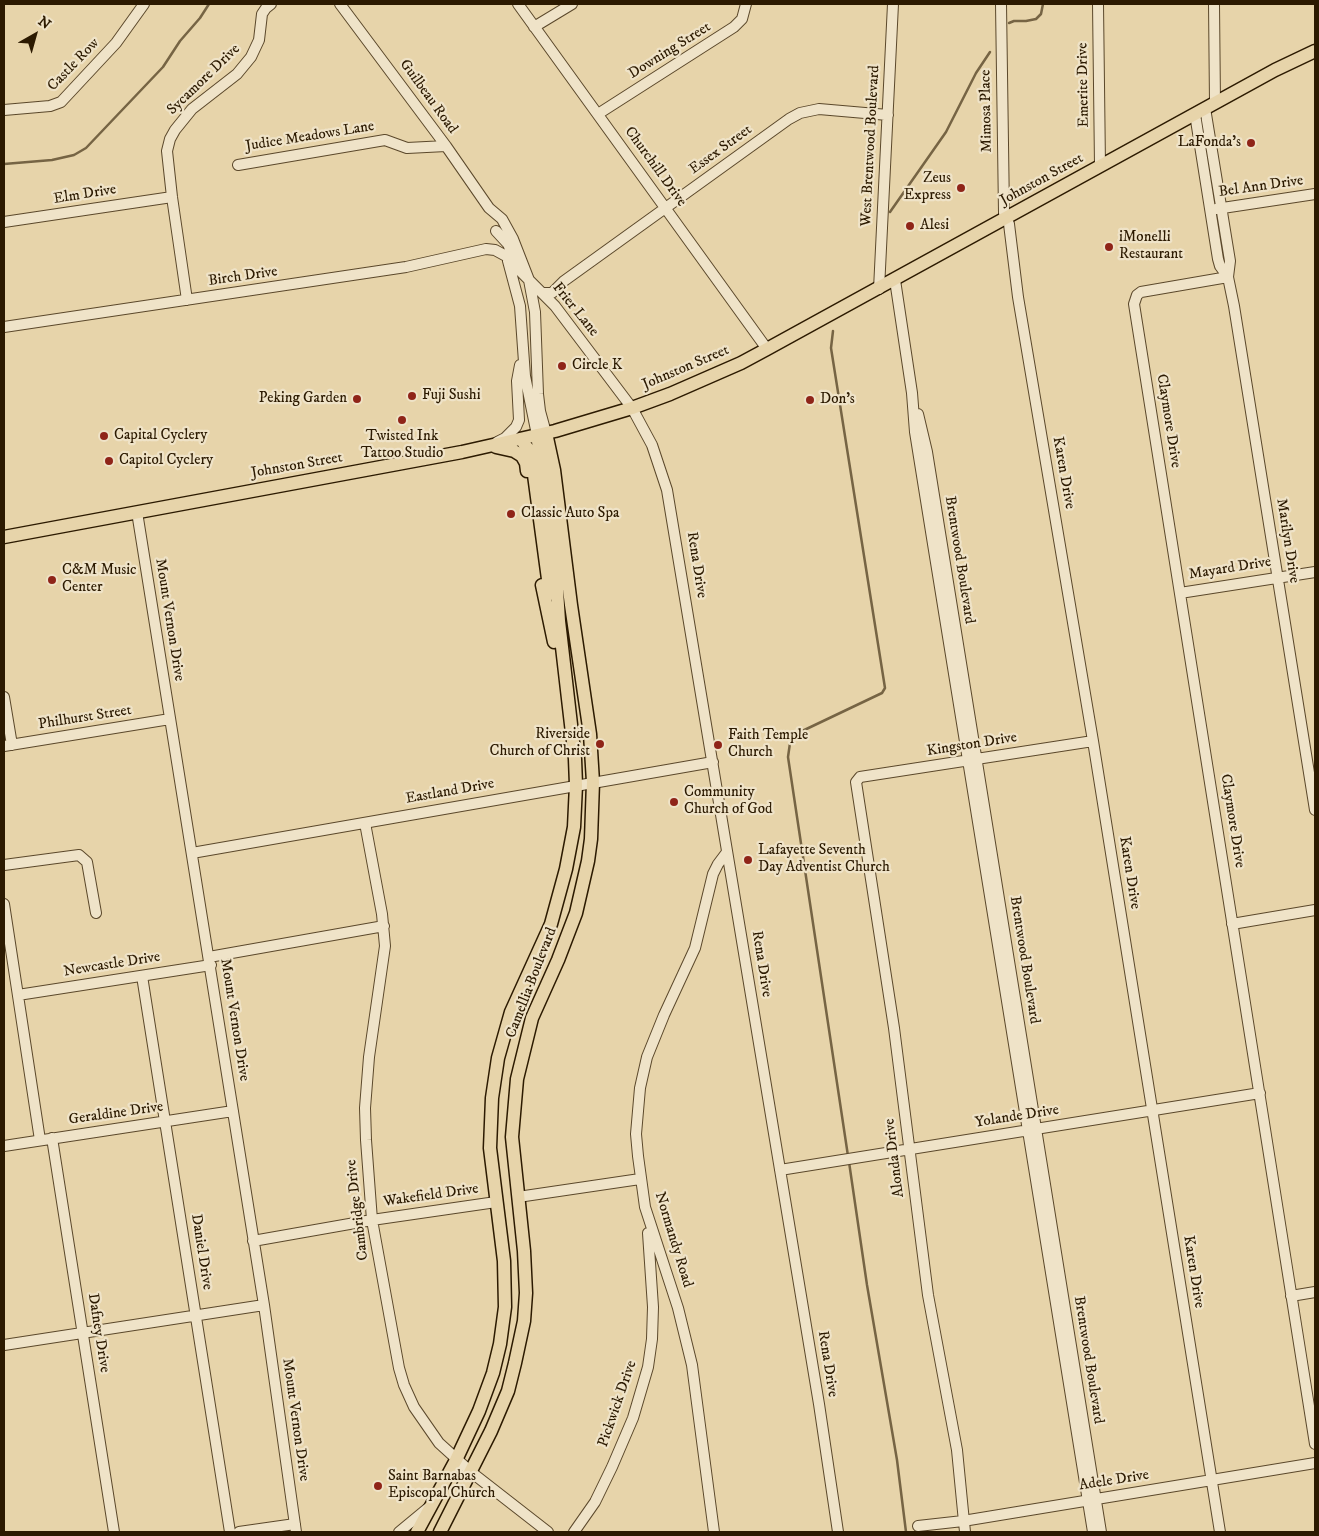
<!DOCTYPE html>
<style>
body{margin:0}
#map{position:relative;width:1319px;height:1536px;overflow:hidden;background:#e7d4aa;font-family:"IM FELL DW Pica",serif}
canvas{display:block}
.frame{position:absolute;inset:0;border:5px solid #2c1a01;pointer-events:none}
.north{position:absolute;left:10px;top:10px;width:50px;height:50px;-webkit-text-stroke:4px #efe3c8;paint-order:stroke;rotate:38deg;font-size:14px;font-weight:700;line-height:20px;text-align:center;color:#2c1a01}
.north::after{content:'';display:block;margin:auto;width:18px;height:22px;background:#2c1a01;clip-path:polygon(50% 0,100% 100%,50% 72%,0 100%)}
</style>
<div id="map">
<canvas width="1319" height="1536"></canvas>
<div class="frame"></div>
<div class="north">N</div>
</div>
<script>
const ctx = document.querySelector('canvas').getContext('2d');
ctx.lineJoin = 'round';
const toPath = rows => new Path2D(rows.map(r => 'M' + r).join(''));
function trace(path, color, width, dash) { ctx.strokeStyle = color; ctx.lineWidth = width; ctx.lineCap = dash ? 'butt' : 'round'; ctx.setLineDash(dash || []); ctx.stroke(path); }
function write(font, color, halo, rows, align = 'center') {
  ctx.font = font + ' "IM FELL DW Pica",serif'; ctx.lineWidth = 4.5; ctx.setLineDash([]); ctx.textBaseline = 'middle'; ctx.strokeStyle = halo; ctx.fillStyle = color; for (const [text, x, y, turn = 0] of rows) {
    ctx.save(); ctx.translate(x, y); ctx.rotate((+turn || 0) * Math.PI / 180); ctx.textAlign = isNaN(turn) ? turn : align; if (halo) ctx.strokeText(text, 0, 0); ctx.fillText(text, 0, 0); ctx.restore();
  }
}
trace(toPath([
 [1009,23,1014,21,1026,21,1036,19,1041,14,1043,4],
 [4,164,52,160,74,155,86,148,163,67,180,41,200,18,209,4],
 [890,212,946,132,976,73,990,52],
 [833,331,831,348,885,688,882,693,798,733,790,743,788,757,848,1156],
 [849,1162,867,1285,897,1460,906,1532]
]), '#766444', 2.5);
const minor = toPath([
 [340,4,446,146,489,208,502,219,513,239,529,280,535,312,538,394,540,411,546,433],
 [518,4,767,349],
 [1001,4,1004,213,1009,224,1018,297,1093,741,1220,1532],
 [1098,4,1100,166],
 [1214,4,1215,103],
 [534,27,572,4],
 [1205,108,1230,261,1228,277,1141,292,1137,295,1134,304,1315,1444],
 [4,110,50,106,61,102,116,43,144,4],
 [598,114,734,27,742,19,746,4],
 [1195,114,1218,259,1220,266,1228,277,1234,306,1315,810],
 [238,165,385,140,407,148,446,146],
 [1216,209,1315,194],
 [4,222,172,197],
 [496,231,508,244,518,269,555,306,632,408,652,445,667,490,819,1404,838,1532],
 [508,261,520,306,525,376,537,435],
 [895,280,912,393,915,432,933,544,1093,1532],
 [879,289,893,4],
 [543,293,552,293,564,281,789,119,800,113,819,109,888,115],
 [187,300,172,197,167,151,170,139,175,130,192,109,237,74,251,57,259,40,262,14,266,8,271,4],
 [4,327,406,267,486,249,495,250,506,256],
 [918,414,927,452,1101,1532],
 [497,442,505,438,516,427,519,420,517,381,520,365],
 [137,512,264,1305,296,1532],
 [1180,593,1315,572],
 [4,697,12,745],
 [4,746,170,719],
 [365,823,382,914,385,946,369,1057,365,1108,366,1140,372,1220,399,1368,404,1385,414,1407,439,1443,471,1472,548,1532],
 [192,853,713,762],
 [4,865,79,855,87,862,96,913],
 [4,904,40,1140],
 [1232,924,1315,910],
 [209,957,384,926],
 [142,976,230,1532],
 [18,995,211,965],
 [52,1138,114,1532],
 [4,1146,233,1111],
 [780,1170,1260,1093],
 [518,1197,640,1179],
 [253,1241,372,1220,496,1202],
 [1291,1296,1315,1292],
 [4,1345,264,1305],
 [918,1526,963,1521,1315,1463],
 [239,1532,295,1524],
 [399,1532,428,1508],
 [574,1532,595,1502,612,1467,633,1418,648,1367,652,1339,653,1307,648,1233],
 [714,1532,692,1365,678,1308,645,1207,638,1156,636,1134,640,1088,647,1057,664,1015,695,948,713,874,718,864,727,852],
 [965,1532,957,1450,928,1295,894,1028,856,782,860,777,1093,741]
]);
const major = toPath([
 [521,439,530,452,532,460,550,594],
 [496,447,514,451,522,456,526,463,527,471],
 [4,537,462,452,555,431,632,408,670,394,741,363,767,349,1275,70,1315,51],
 [542,585,554,642],
 [417,1532,456,1460,479,1411,493,1373,500,1344,505,1307,504,1261,490,1148,492,1098,498,1058,511,1012,551,924,566,869,574,827,576,785,575,759,559,621,554,544,537,435],
 [440,1532,491,1431,508,1391,515,1363,524,1321,526,1293,524,1251,512,1137,517,1079,532,1018,558,960,576,913,588,861,591,839,593,782,590,734,571,605,554,470,546,433]
]);
trace(minor, '#5b482b', 12);
trace(major, '#2c1a01', 15);
trace(minor, '#efe3c8', 10);
trace(major, '#e7d4aa', 12);
for (const [x, y, r, color] of [
 [1251,143,5,"#8f2418"],
 [961,188,5,"#8f2418"],
 [910,226,5,"#8f2418"],
 [1109,247,5,"#8f2418"],
 [562,366,5,"#8f2418"],
 [412,396,5,"#8f2418"],
 [357,399,5,"#8f2418"],
 [810,400,5,"#8f2418"],
 [402,420,5,"#8f2418"],
 [104,436,5,"#8f2418"],
 [109,461,5,"#8f2418"],
 [511,514,5,"#8f2418"],
 [52,580,5,"#8f2418"],
 [600,744,5,"#8f2418"],
 [718,745,5,"#8f2418"],
 [674,802,5,"#8f2418"],
 [748,860,5,"#8f2418"],
 [378,1486,5,"#8f2418"]
]) { const dot = new Path2D(); dot.arc(x, y, r, 0, 2 * Math.PI); ctx.fillStyle = color; ctx.fill(dot); trace(dot, '#efe3c8', 2); }
write('15px', '#2c1a01', '#efe3c8', [
 ["Downing Street",670,51,-32],
 ["Castle Row",74,65,-46],
 ["Sycamore Drive",204,80,-44],
 ["Emerite Drive",1084,85,-91],
 ["Guilbeau Road",428,97,54],
 ["Mimosa Place",987,111,-91],
 ["Judice Meadows Lane",310,137,-9],
 ["West Brentwood Boulevard",871,146,-87],
 ["Essex Street",721,150,-36],
 ["Churchill Drive",655,167,54],
 ["Johnston Street",1042,180,-29],
 ["Bel Ann Drive",1261,187,-8],
 ["Elm Drive",85,195,-9],
 ["Birch Drive",243,277,-8],
 ["Frier Lane",575,310,51],
 ["Johnston Street",686,368,-23],
 ["Claymore Drive",1168,421,81],
 ["Johnston Street",297,466,-10],
 ["Karen Drive",1063,473,80],
 ["Marilyn Drive",1287,541,81],
 ["Brentwood Boulevard",959,560,81],
 ["Rena Drive",696,565,81],
 ["Mayard Drive",1230,569,-9],
 ["Mount Vernon Drive",169,620,81],
 ["Philhurst Street",85,718,-9],
 ["Kingston Drive",972,745,-9],
 ["Eastland Drive",450,792,-10],
 ["Claymore Drive",1232,821,81],
 ["Karen Drive",1129,873,81],
 ["Brentwood Boulevard",1024,960,81],
 ["Rena Drive",761,964,81],
 ["Newcastle Drive",112,965,-9],
 ["Camellia Boulevard",532,983,-69],
 ["Mount Vernon Drive",234,1020,81],
 ["Geraldine Drive",116,1114,-8],
 ["Yolande Drive",1017,1117,-9],
 ["Alonda Drive",895,1158,-97],
 ["Wakefield Drive",431,1196,-8],
 ["Cambridge Drive",358,1210,-97],
 ["Normandy Road",673,1240,73],
 ["Daniel Drive",201,1252,81],
 ["Karen Drive",1193,1272,81],
 ["Dafney Drive",98,1333,81],
 ["Brentwood Boulevard",1088,1360,81],
 ["Rena Drive",827,1364,81],
 ["Pickwick Drive",618,1404,-71],
 ["Mount Vernon Drive",295,1420,82],
 ["Adele Drive",1114,1481,-9]
]);
write('15px', '#2c1a01', '#efe3c8', [
 ["LaFonda's",1241,143,"right"],
 ["Zeus",951,179,"right"],
 ["Express",951,196,"right"],
 ["Alesi",920,226],
 ["iMonelli",1119,238],
 ["Restaurant",1119,255],
 ["Circle K",572,366],
 ["Fuji Sushi",422,396],
 ["Peking Garden",347,399,"right"],
 ["Don's",820,400],
 ["Capital Cyclery",114,436],
 ["Twisted Ink",402,437,"center"],
 ["Tattoo Studio",402,454,"center"],
 ["Capitol Cyclery",119,461],
 ["Classic Auto Spa",521,514],
 ["C&M Music",62,571],
 ["Center",62,588],
 ["Riverside",590,735,"right"],
 ["Church of Christ",590,752,"right"],
 ["Faith Temple",728,736],
 ["Church",728,753],
 ["Community",684,793],
 ["Church of God",684,810],
 ["Lafayette Seventh",758,851],
 ["Day Adventist Church",758,868],
 ["Saint Barnabas",388,1477],
 ["Episcopal Church",388,1494]
], 'left');
</script>
